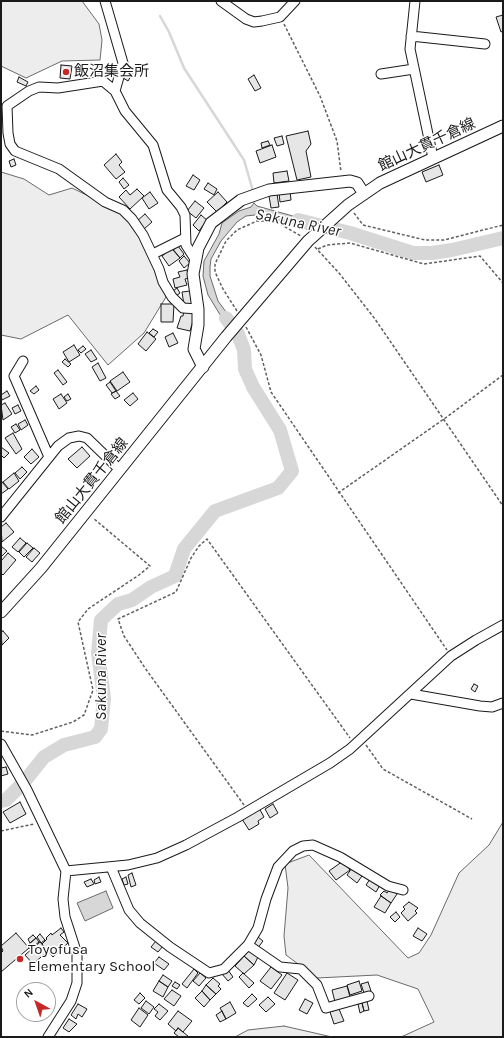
<!DOCTYPE html>
<meta charset="utf-8">
<style>
body{margin:0}
#map{position:relative;width:504px;height:1038px;overflow:hidden;background:#fff;font-family:Karla,sans-serif}
canvas{display:block}
.frame{position:absolute;inset:0;border:2px solid #1a1a1a;pointer-events:none}
.north{position:absolute;left:16px;top:982px;width:40px;height:40px;box-sizing:border-box;background:#fff;border:1px solid #a3a3a3;border-radius:50%;rotate:320deg;font-size:11px;font-weight:700;line-height:16px;text-align:center;color:#1a1a1a}
.north::after{content:'';display:block;margin:auto;width:14px;height:18px;background:#c62828;clip-path:polygon(50% 0,100% 100%,50% 72%,0 100%)}
</style>
<div id="map">
<canvas width="504" height="1038"></canvas>
<div class="frame"></div>
<div class="north">N</div>
</div>
<script>
const ctx = document.querySelector('canvas').getContext('2d');
ctx.lineJoin = 'round';
function paint(path, color) { ctx.fillStyle = color; ctx.fill(path, 'evenodd'); }
const toPath = rows => new Path2D(rows.map(r => 'M' + r).join(''));
function trace(path, color, width, dash) { ctx.strokeStyle = color; ctx.lineWidth = width; ctx.lineCap = dash ? 'butt' : 'round'; ctx.setLineDash(dash || []); ctx.stroke(path); }
function write(font, color, halo, rows, align = 'center') {
  ctx.font = font + ' Karla,"Noto Sans JP",sans-serif'; ctx.lineWidth = 3; ctx.setLineDash([]); ctx.textBaseline = 'middle'; ctx.strokeStyle = halo; ctx.fillStyle = color; for (const [text, x, y, turn = 0] of rows) {
    ctx.save(); ctx.translate(x, y); ctx.rotate((+turn || 0) * Math.PI / 180); ctx.textAlign = isNaN(turn) ? turn : align; if (halo) ctx.strokeText(text, 0, 0); ctx.fillText(text, 0, 0); ctx.restore();
  }
}
const built = toPath([
 [1,1,82,1,99,24,102,40,100,60,62,61,26,78,1,66,1,1],
 [1,172,24,179,49,195,72,188,124,213,151,255,166,297,144,333,108,365,68,315,21,339,1,335,1,172],
 [503,822,503,1037,401,1037,434,1022,418,989,377,975,317,978,286,955,284,936,288,888,285,864,309,855,408,958,419,953,431,935,459,873,489,845,503,822],
 [284,1026,332,1037,336,1037,235,1037,248,1030,284,1026]
]);
paint(built, '#ededed');
trace(built, '#6a6a6a', 1);
const water = toPath([
 [254,203,257,206,300,218,305,216,319,220,309,230,288,222,255,215,246,216,237,222,221,241,211,259,210,267,210,276,218,301,232,320,227,326,208,295,203,276,204,261,219,234,222,223,239,211,251,207,254,203],
 [106,891,113,908,85,921,77,903,106,891]
]);
paint(water, '#d7d7d7');
trace(water, '#6a6a6a', 1);
trace(toPath([
 [160,16,169,32,184,68,244,160,253,191]
]), '#d7d7d7', 2.5);
trace(toPath([
 [298,220,350,233,413,253,432,253,452,250,503,238],
 [1,801,6,800,24,782,44,757,64,745,95,737,101,729,104,698,98,653,101,620,118,604,132,600,151,587,175,576,184,549,215,511,278,488,292,471,280,430,253,387,245,369,244,350,238,334,226,318]
]), '#d7d7d7', 14);
const building = toPath([
 [503,15,503,31,501,32,496,17,503,15],
 [61,65,72,66,70,79,60,78,61,65],
 [96,66,101,67,100,74,95,73,96,66],
 [128,70,133,73,128,81,123,78,128,70],
 [254,75,261,88,255,91,248,79,254,75],
 [19,77,28,82,26,86,17,82,19,77],
 [308,131,311,144,306,151,311,177,297,180,286,136,308,131],
 [282,136,284,144,277,146,274,138,282,136],
 [268,141,270,145,262,148,261,143,268,141],
 [272,145,276,157,260,163,256,151,272,145],
 [116,154,122,162,119,165,125,172,116,179,104,165,116,154],
 [14,159,16,165,11,167,9,161,14,159],
 [439,165,443,175,426,182,422,172,439,165],
 [287,171,289,181,274,183,273,173,287,171],
 [193,175,200,180,194,190,186,186,193,175],
 [123,178,129,185,124,189,119,182,123,178],
 [208,183,217,189,214,195,204,189,208,183],
 [137,189,144,196,130,209,119,197,126,190,130,195,137,189],
 [290,191,291,200,280,202,279,193,290,191],
 [150,192,158,203,149,209,142,198,150,192],
 [218,192,227,202,217,212,207,202,218,192],
 [277,194,279,207,271,208,269,196,277,194],
 [195,201,204,208,196,218,187,211,195,201],
 [145,214,152,222,144,229,137,221,145,214],
 [201,215,207,220,199,231,193,225,201,215],
 [178,246,184,254,180,258,173,250,178,246],
 [172,248,180,258,169,266,162,256,172,248],
 [184,256,190,263,184,268,179,261,184,256],
 [187,270,189,278,185,279,187,285,175,288,173,279,180,277,178,272,187,270],
 [177,288,180,293,176,296,173,291,177,288],
 [190,291,192,304,184,305,182,292,190,291],
 [161,304,174,304,173,322,161,322,161,304],
 [184,311,195,314,190,331,177,328,181,316,183,316,184,311],
 [153,329,158,332,154,337,149,333,153,329],
 [147,332,156,339,146,351,138,344,147,332],
 [173,333,178,343,169,347,165,337,173,333],
 [74,345,80,355,69,362,63,352,74,345],
 [83,346,86,349,81,353,78,350,83,346],
 [91,350,97,359,91,362,85,354,91,350],
 [65,359,71,364,68,367,62,362,65,359],
 [98,363,106,378,100,381,92,367,98,363],
 [58,370,67,382,63,385,54,373,58,370],
 [123,372,130,382,117,391,110,381,123,372],
 [110,382,116,391,112,393,106,385,110,382],
 [36,386,39,390,34,394,30,391,36,386],
 [7,391,10,396,2,400,1,395,7,391],
 [116,391,120,396,115,399,111,394,116,391],
 [133,393,138,399,130,406,124,400,133,393],
 [61,394,67,403,59,409,53,399,61,394],
 [68,394,71,399,67,401,64,397,68,394],
 [5,403,12,414,3,420,1,405,5,403],
 [18,405,21,411,15,414,12,408,18,405],
 [25,420,28,425,21,430,18,424,25,420],
 [16,424,20,430,15,433,11,427,16,424],
 [13,433,22,449,16,454,5,438,13,433],
 [1,447,9,453,4,458,1,455,1,447],
 [82,447,90,456,77,468,68,459,82,447],
 [32,449,39,457,31,464,24,457,32,449],
 [22,467,27,472,20,479,15,473,22,467],
 [14,473,19,481,9,489,3,482,14,473],
 [2,482,8,489,1,494,1,483,2,482],
 [6,523,14,532,2,542,1,527,6,523],
 [20,538,26,543,18,552,12,547,20,538],
 [27,543,33,548,24,557,19,552,27,543],
 [1,546,7,551,1,557,1,546],
 [34,548,40,553,32,562,26,557,34,548],
 [8,553,16,560,3,575,1,573,1,561,8,553],
 [3,631,9,638,2,645,1,632,3,631],
 [474,684,478,686,475,692,471,689,474,684],
 [6,767,8,774,1,776,1,768,6,767],
 [20,802,26,814,10,823,3,812,20,802],
 [273,804,278,813,270,818,265,809,273,804],
 [259,808,264,817,258,821,259,824,249,830,242,819,259,808],
 [343,861,350,870,336,880,329,871,343,861],
 [352,868,362,876,357,883,347,875,352,868],
 [132,873,136,885,131,887,128,875,132,873],
 [99,877,101,882,95,884,94,880,99,877],
 [126,877,128,884,124,885,122,879,126,877],
 [91,879,94,884,87,887,84,882,91,879],
 [370,879,380,885,376,892,366,885,370,879],
 [390,889,397,894,391,903,380,895,384,891,387,893,390,889],
 [381,896,391,903,385,913,374,907,381,896],
 [409,902,418,908,415,911,417,913,408,921,401,913,405,909,403,907,409,902],
 [396,912,400,917,395,922,390,917,396,912],
 [61,928,64,932,60,935,68,943,53,957,42,944,47,939,46,938,51,933,52,935,61,928],
 [418,928,427,934,422,941,413,936,418,928],
 [16,933,29,948,1,972,1,953,3,951,1,946,16,933],
 [40,934,45,940,41,943,37,937,40,934],
 [33,935,36,938,30,943,28,939,33,935],
 [258,937,263,941,257,949,252,946,258,937],
 [36,938,39,942,30,949,27,946,36,938],
 [156,941,163,946,158,952,151,947,156,941],
 [40,942,48,951,33,964,25,955,40,942],
 [250,950,258,957,254,965,244,956,250,950],
 [244,956,254,965,244,974,235,966,244,956],
 [159,957,169,964,164,970,154,963,159,957],
 [271,967,282,975,271,989,260,981,271,967],
 [194,969,198,973,187,988,182,984,194,969],
 [228,970,233,977,228,981,222,974,228,970],
 [200,973,206,978,199,986,193,981,200,973],
 [243,973,254,983,249,988,239,977,243,973],
 [287,973,298,980,285,1000,274,993,287,973],
 [163,975,172,981,168,987,159,981,163,975],
 [213,978,220,984,218,986,221,989,216,994,206,985,213,978],
 [159,981,168,987,163,997,153,991,159,981],
 [359,981,362,991,350,995,347,985,359,981],
 [175,982,180,985,177,989,172,986,175,982],
 [368,982,371,991,364,993,361,984,368,982],
 [206,985,216,994,210,1000,202,991,206,985],
 [347,986,350,997,335,1002,332,990,347,986],
 [172,990,181,996,174,1006,164,999,172,990],
 [202,991,210,1000,204,1007,195,998,202,991],
 [140,993,145,998,139,1004,134,1000,140,993],
 [252,994,257,999,248,1007,243,1003,252,994],
 [268,997,275,1004,266,1012,259,1005,268,997],
 [305,999,313,1003,307,1014,299,1010,305,999],
 [146,1001,154,1007,149,1014,141,1008,146,1001],
 [367,1001,369,1010,364,1011,362,1003,367,1001],
 [230,1002,236,1013,226,1019,220,1008,230,1002],
 [362,1003,364,1011,360,1013,358,1004,362,1003],
 [78,1004,87,1009,82,1017,78,1014,76,1019,71,1015,78,1004],
 [159,1004,168,1011,160,1020,155,1016,158,1012,154,1009,159,1004],
 [139,1008,148,1015,140,1027,131,1020,139,1008],
 [339,1009,344,1021,334,1024,330,1012,339,1009],
 [178,1011,192,1021,183,1032,178,1028,176,1031,168,1024,178,1011],
 [222,1011,226,1019,220,1022,216,1015,222,1011],
 [69,1019,77,1024,69,1032,63,1028,69,1019],
 [178,1028,188,1036,187,1037,179,1037,174,1033,178,1028]
]);
paint(building, '#e6e6e6');
trace(building, '#1a1a1a', 1);
const minor = toPath([
 [105,1,123,63,115,91],
 [221,1,246,19,254,22,262,21,280,17,295,1],
 [415,1,410,49,433,158],
 [411,36,485,44],
 [381,74,414,69],
 [153,254,185,238],
 [195,259,186,245,185,215,181,207,167,190,153,145,125,111,115,91,103,81,58,88,39,87,29,91,7,106,8,133,10,144,15,151,59,169,105,202,123,210,132,219,143,235,159,269,163,282,172,297,183,308,198,309],
 [23,361,14,376,49,457],
 [1,517,58,446,69,438,79,436,87,438,120,470],
 [411,694,480,706,492,707,503,703],
 [1,744,27,790,66,871,63,899,65,917,77,954,77,983,71,1001,48,1037],
 [111,867,129,910,140,923,170,947,209,973,224,969,248,945,258,928,266,899,278,867,293,851,303,846,313,845,340,857,388,886,403,890],
 [66,871,128,865,157,858,186,845,238,817,330,763,350,749,451,656,476,640,503,625],
 [248,945,280,967,301,969,317,985,326,1008,369,996]
]);
const major = toPath([
 [203,367,194,349,198,325,198,309,193,274,198,248,211,223,241,200,269,190,350,181,357,183,364,194],
 [1,612,41,568,226,337,308,241,348,205,380,183,503,126]
]);
trace(minor, '#1a1a1a', 11);
trace(major, '#1a1a1a', 13);
trace(toPath([
 [284,24,320,96,337,141,341,172],
 [354,213,363,225,425,240,444,240,503,225],
 [315,247,339,273,375,319,503,506],
 [318,249,327,245,350,243,424,264,480,256,503,283],
 [237,311,223,289,215,272,215,264,226,241,237,230,257,221,275,221,301,236],
 [246,327,261,355,271,392,447,650],
 [338,493,444,419,503,375],
 [1,731,32,735,73,722,84,715,93,690,78,622,88,609,139,575,150,566,93,518],
 [366,745,383,769,472,819],
 [244,805,145,668,124,636,118,619,176,592,191,558,199,546,207,539,350,738],
 [1,831,34,824]
]), '#5f5f5f', 1.5, [3, 2]);
trace(minor, '#fff', 9);
trace(major, '#fff', 11);
for (const [x, y, r, color] of [
 [66,72,4,"#c62828"],
 [20,959,4,"#c62828"]
]) { const dot = new Path2D(); dot.arc(x, y, r, 0, 2 * Math.PI); ctx.fillStyle = color; ctx.fill(dot); trace(dot, '#fff', 1.5); }
write('15px', '#1a1a1a', '#fff', [
 ["飯沼集会所",74,72],
 ["Toyofusa",28,950],
 ["Elementary School",28,967]
], 'left');
write('15px', '#1a1a1a', '#fff', [
 ["館山大貫千倉線",427,145,-25],
 ["館山大貫千倉線",92,481,-51]
]);
write('italic 16px', '#1a1a1a', '#fff', [
 ["Sakuna River",298,223,12],
 ["Sakuna River",101,677,-90]
]);
</script>
